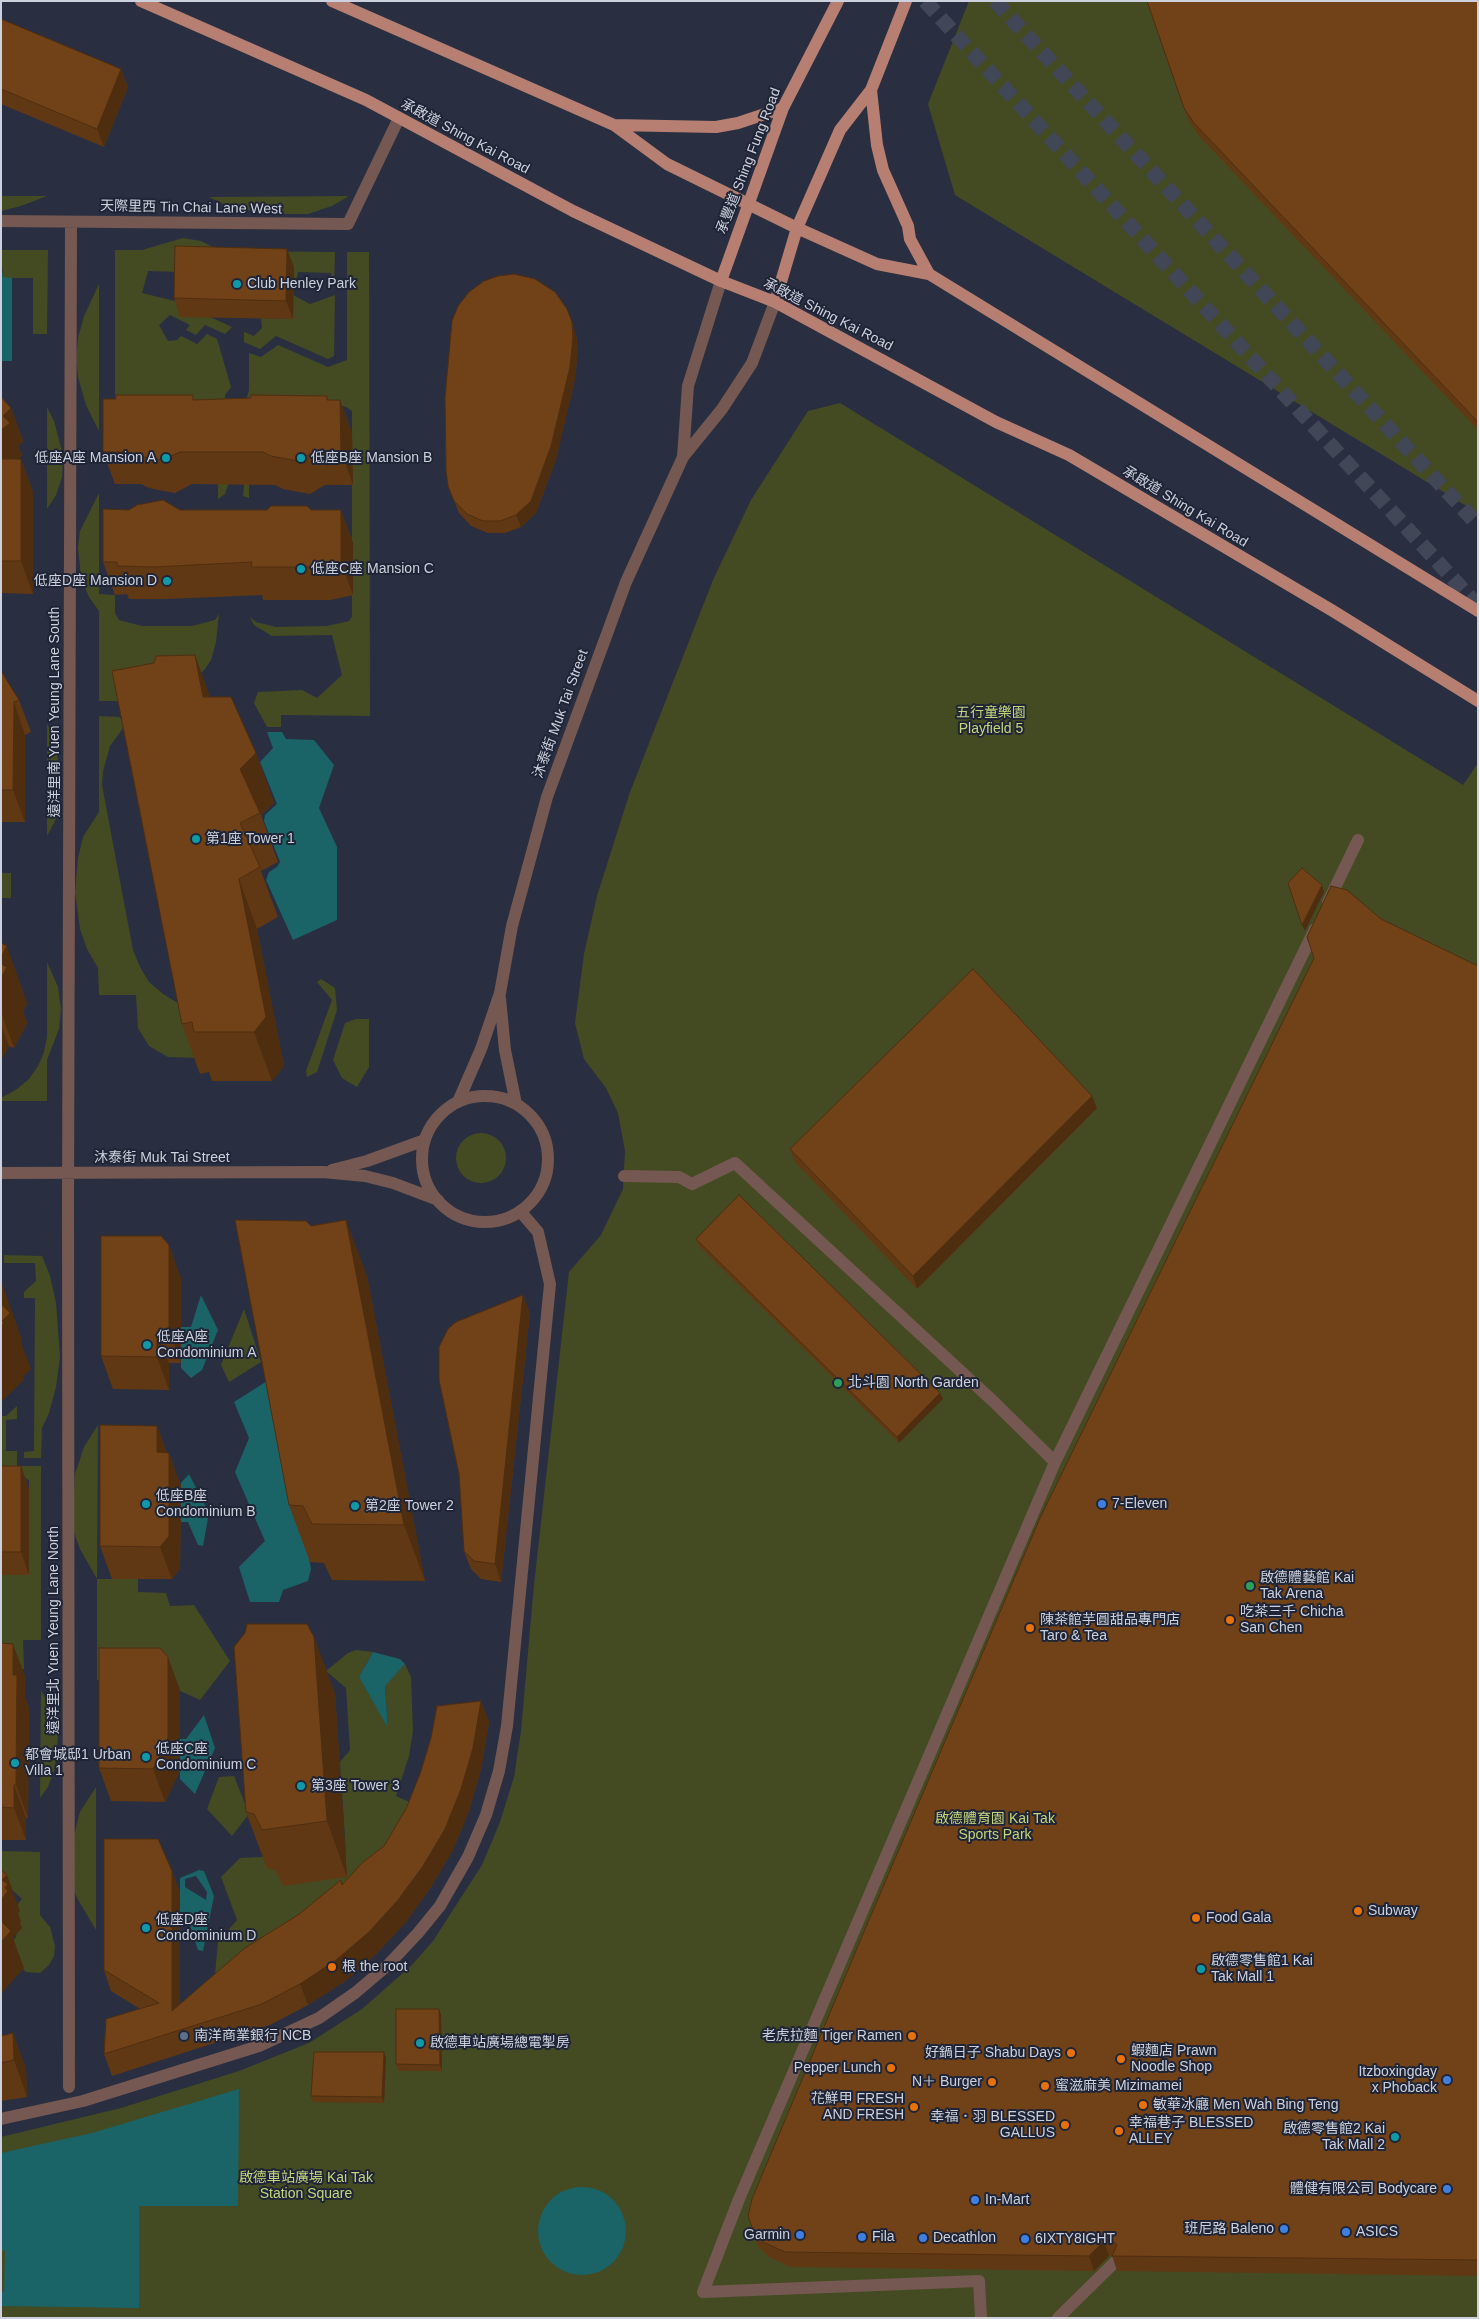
<!DOCTYPE html>
<meta charset="utf-8">
<style>
body{margin:0}
#map{position:relative;width:1479px;height:2319px;overflow:hidden;background:#292f41;font-family:Helvetica,sans-serif}
canvas{display:block}
.frame{position:absolute;inset:0;border:2px solid #cdd1dd;pointer-events:none}
</style>
<div id="map">
<canvas width="1479" height="2319"></canvas>
<div class="frame"></div>
</div>
<script>
const ctx = document.querySelector('canvas').getContext('2d');
ctx.lineJoin = 'round';
function paint(path, color) { ctx.fillStyle = color; ctx.fill(path, 'evenodd'); }
const toPath = rows => new Path2D(rows.map(r => 'M' + r).join(''));
function trace(path, color, width, dash) { ctx.strokeStyle = color; ctx.lineWidth = width; ctx.lineCap = dash ? 'butt' : 'round'; ctx.setLineDash(dash || []); ctx.stroke(path); }
function write(font, color, halo, rows, align = 'center') {
  ctx.font = font + ' Helvetica,"Noto Sans TC",sans-serif'; ctx.lineWidth = 4; ctx.setLineDash([]); ctx.textBaseline = 'middle'; ctx.strokeStyle = halo; ctx.fillStyle = color; for (const [text, x, y, turn = 0] of rows) {
    ctx.save(); ctx.translate(x, y); ctx.rotate((+turn || 0) * Math.PI / 180); ctx.textAlign = isNaN(turn) ? turn : align; if (halo) ctx.strokeText(text, 0, 0); ctx.fillText(text, 0, 0); ctx.restore();
  }
}
paint(toPath([
 [969,1,1478,1,1478,513,955,195,928,104],
 [1,196,47,196,21,206,1,211],
 [349,196,332,206,308,214,288,214,234,209,209,197],
 [183,238,201,241,221,251,335,252,334,288,331,273,298,272,293,295,310,304,335,295,334,356,328,359,276,336,260,349,244,342,244,332,254,336,262,328,261,318,293,319,293,267,181,272,148,271,142,293,175,301,232,327,225,334,205,325,196,335,186,330,190,325,170,315,159,325,168,341,177,340,181,336,197,344,207,334,217,339,231,387,225,395,227,451,233,471,225,494,218,499,218,484,115,414,115,250,142,250],
 [1,250,48,250,47,334,33,334,33,278,3,278],
 [347,252,369,252,370,716,281,715,281,727,267,727,254,703,258,692,302,690,317,698,342,675,332,635,272,636,254,625,250,617,256,622,276,627,327,626,349,621,352,617,352,411,346,407,326,401,249,414,249,498,243,496,248,447,240,421,249,390,249,353,261,357,278,345,328,367,347,360],
 [99,284,99,431,86,405,78,377,76,359,78,338,84,316],
 [840,403,1463,785,1478,763,1478,2318,1,2318,1,2137,121,2108,239,2071,309,2043,362,2009,411,1966,433,1941,482,1865,500,1822,514,1777,521,1731,534,1585,569,1272,601,1235,623,1189,625,1151,618,1113,606,1088,584,1059,575,1023,584,954,597,896,630,792,713,580,751,500,808,411],
 [47,407,54,421,63,455,62,477,56,495,47,509],
 [99,493,99,594,115,595,115,613,119,620,142,626,192,626,215,620,219,614,216,642,211,660,205,669,191,683,125,701,99,701,99,611,89,597,81,578,78,547,80,531],
 [99,716,119,717,126,724,110,746,103,771,102,785,133,950,140,967,149,982,163,994,178,1003,197,1058,168,1057,149,1046,138,1028,136,995,99,995,98,968,87,949,80,929,75,892,78,858,83,837,99,812],
 [47,723,55,742,61,778,58,815,47,836],
 [1,873,11,873,11,898,2,898],
 [47,962,58,987,61,1009,59,1029,47,1060,47,1101,1,1101,1,1098,17,1089,29,1079,38,1066,44,1052,47,1037],
 [321,979,335,988,337,1010,317,1072,307,1077,306,1071,332,1000,317,982],
 [356,1019,369,1019,369,1067,357,1087,342,1078,333,1060,345,1023],
 '456 1158a25 25 0 1 1 50 0a25 25 0 1 1-50 0Z',
 [4,1255,42,1256,50,1276,56,1303,60,1357,56,1387,49,1413,42,1428,41,1458,24,1458,24,1452,34,1451,35,1298,24,1298,24,1292,36,1281,35,1263,4,1263],
 [244,1309,261,1362,229,1382,221,1365],
 [17,1406,17,1419,6,1420,6,1451,17,1451,17,1466,41,1466,41,1640,23,1640,24,1669,1,1676,1,1575,29,1575,29,1481,19,1471,1,1474,1,1416,6,1416],
 [98,1425,97,1579,138,1579,138,1592,166,1593,170,1606,194,1605,230,1661,200,1700,176,1689,169,1681,97,1680,97,1579,80,1549,72,1527,75,1474,84,1447],
 [356,1650,373,1652,359,1677,388,1727,385,1685,405,1664,411,1677,413,1731,409,1756,396,1796,423,1808,413,1831,214,1985,218,1942,237,1920,221,1877,240,1858,346,1853,340,1762,350,1750,346,1688,326,1671,348,1653],
 [41,1690,52,1711,58,1738,55,1768,48,1787,40,1798],
 [234,1776,249,1814,232,1836,207,1809,219,1777],
 [96,1787,96,1930,76,1896,71,1877,72,1843,80,1812],
 [1,1851,40,1852,40,1915,50,1927,55,1946,54,1956,49,1965,40,1973,26,1972,4,1950,16,1937,18,1924,15,1907,22,1899,8,1886,1,1893]
]), '#444b22');
paint(toPath([
 [1,264,3,277,12,278,12,361,1,361],
 [267,732,282,732,286,739,314,740,334,765,319,808,337,847,337,920,293,940,266,880,269,872,277,867,280,862,264,821,265,815,277,804,260,762,273,748],
 [201,1295,218,1330,202,1370,191,1378,181,1368,181,1327,191,1327],
 [275,1376,311,1569,308,1581,283,1590,279,1602,250,1602,239,1567,265,1541,235,1472,249,1438,234,1402],
 [189,1474,209,1513,203,1546,198,1545,188,1522,181,1522,181,1483],
 [373,1652,400,1659,405,1664,385,1686,388,1728,359,1677],
 [204,1715,215,1748,195,1794,180,1779,180,1739,186,1739],
 [199,1870,204,1871,214,1896,203,1951,198,1950,188,1919,180,1919,180,1878],
 [196,1876,207,1892,206,1900,185,1887,185,1879],
 [239,2089,238,2206,139,2206,139,2308,1,2306,1,2292,4,2292,5,2251,1,2250,1,2153,92,2133],
 '538 2231a44 44 0 1 1 88 0a44 44 0 1 1-88 0Z'
]), '#1a6367');
trace(toPath([
 [925,1,1478,606],
 [995,1,1478,525]
]), '#424758', 15, [15, 8]);
trace(toPath([
 [1,221,348,224,399,118],
 [683,457,688,386,721,281],
 [1328,902,1358,840],
 [500,998,505,1050,516,1104],
 '422 1159a63 63 0 1 1 126 0a63 63 0 1 1-126 0Z',
 [458,1102,481,1049,500,993,512,926,547,797,626,582,683,457,722,409,752,363,775,302],
 [332,1170,367,1161,425,1140],
 [1,1173,323,1172,365,1176,393,1183,438,1200],
 [624,1176,679,1177,692,1184,735,1163,994,1402,1055,1462],
 [69,2087,68,1199,71,222],
 [1,2119,83,2101,259,2046,319,2018,355,1993,388,1965,418,1933,440,1906,468,1857,486,1815,499,1771,507,1726,550,1284,538,1232,520,1211],
 [981,2318,979,2281,703,2292,739,2199,1055,1462,1315,929],
 [1058,2318,1115,2262]
]), '#745851', 12);
trace(toPath([
 [141,1,366,100,573,211,721,281,775,302,996,422,1069,455,1333,611,1478,701],
 [332,1,614,125,667,164,797,228,877,264,929,274,1478,611],
 [871,90,877,145,883,170,908,226,910,239,929,274],
 [614,125,716,127,738,123,783,108],
 [721,281,783,108,838,1],
 [775,302,797,228,840,130,871,90,906,1]
]), '#b77f71', 12);
paint(toPath([
 [1147,1,1478,1,1478,430,1199,136,1188,120],
 [1,19,121,69,128,87,104,147,1,104],
 [294,267,293,319,180,317,174,298],
 [576,335,578,349,575,379,556,459,536,513,521,527,505,533,488,533,471,526,459,513,448,486],
 [327,396,328,400,340,400,352,433,353,485,325,485,310,494,283,489,275,485,192,484,175,493,149,488,141,484,115,484,103,452,116,399,194,400,251,398],
 [1,397,11,408,23,441,18,446,22,455,18,459,21,459,33,492,33,594,1,593],
 [180,510,341,510,353,543,353,595,331,600,263,600,262,595,167,599,129,599,127,594,115,595,103,562],
 [1,671,19,700,31,732,25,735,25,822,1,822],
 [210,697,256,753,274,803,261,815,278,862,261,871,278,917,257,929,284,1066,272,1081,212,1081,209,1072,200,1074,182,1024],
 [1381,919,1478,966,1478,2276,1117,2271,1112,2255,1109,2256,1094,2271,790,2267,769,2257,758,2246,753,2230],
 [1,943,27,1003,23,1011,27,1023,14,1048,9,1046,1,1060],
 [1097,1108,917,1289,794,1161,790,1149],
 [696,1239,943,1399,899,1443,698,1245],
 [367,1276,425,1581,332,1580,324,1563,310,1562,289,1505],
 [181,1278,181,1363,169,1363,169,1390,113,1389,101,1356],
 [530,1313,501,1582,481,1579,471,1569,464,1551],
 [157,1426,167,1453,181,1486,180,1569,172,1579,112,1579,100,1546],
 [1,1466,21,1466,29,1489,29,1575,1,1575],
 [1,1643,25,1676,25,1697,29,1708,28,1818,26,1818,26,1840,1,1840],
 [180,1690,180,1771,165,1802,111,1801,99,1768],
 [335,1693,347,1877,283,1886,275,1870,267,1868,246,1812],
 [481,1701,489,1722,481,1769,469,1811,453,1850,431,1887,406,1922,376,1954,344,1982,308,2005,270,2025,112,2076,104,2054,140,2009,111,1991,104,1970,172,1871,180,1893,180,2004,298,1915,341,1880,343,1884,384,1846],
 [441,2015,442,2071,398,2071,396,2064],
 [13,2033,26,2069,27,2097,1,2101,1,2036],
 [386,2058,384,2103,313,2102,311,2096]
]), '#613814');
paint(toPath([
 [121,69,128,87,104,147,97,129],
 [287,249,294,267,293,319,286,301],
 [572,322,576,335,578,349,575,379,556,459,536,513,521,527,516,515],
 [340,400,352,433,353,485,341,452],
 [11,408,23,441,18,446,22,455,1,473,1,430,3,416],
 [21,459,33,492,33,594,21,561],
 [341,510,353,543,353,595,341,562],
 [195,655,213,705,203,697],
 [14,702,25,735,25,822,13,790],
 [256,753,274,803,261,815,240,769],
 [239,879,257,929,284,1066,272,1081,254,1032],
 [1322,885,1324,892,1305,931,1302,925],
 [7,946,27,1003,23,1011,27,1023,14,1048,1,1012,1,957],
 [1,1025,9,1046,1,1060],
 [1092,1096,1097,1108,917,1289,913,1276],
 [346,1220,367,1276,425,1581,404,1525],
 [169,1245,181,1278,181,1363,169,1330],
 [2,1283,22,1340,21,1342,31,1369,23,1377,24,1380,1,1402],
 [523,1295,530,1313,501,1582,495,1564],
 [157,1331,169,1363,169,1390,157,1357],
 [940,1393,943,1399,899,1443,897,1437],
 [157,1426,169,1458,169,1453,181,1486,180,1569,172,1579,160,1547,157,1452],
 [21,1466,29,1489,29,1575,21,1552],
 [314,1637,335,1693,347,1877,327,1821],
 [13,1644,25,1676,25,1697,29,1708,28,1818,16,1785,13,1675],
 [168,1657,180,1690,180,1771,165,1802,153,1769],
 [481,1701,489,1722,481,1769,469,1811,453,1850,431,1887,406,1922,376,1954,344,1982,308,2005,300,1984],
 [14,1785,26,1818,26,1840,14,1808],
 [172,1871,180,1893,180,2030,172,2011],
 [7,1875,20,1911,18,1913,21,1921,20,1923,22,1928,13,1938,24,1968,1,1994,1,1900,2,1880],
 [439,2009,441,2015,442,2071,440,2065],
 [13,2033,26,2069,27,2097,14,2060],
 [384,2052,386,2058,384,2103,382,2097],
 [1104,2241,1109,2256,1094,2271,1089,2256]
]), '#4f2e10');
const building = toPath([
 [1147,1,1478,1,1478,422,1194,123,1184,108,1147,1],
 [1,19,121,69,97,129,1,89,1,19],
 [175,246,287,249,286,301,174,298,175,246],
 [514,274,535,279,555,292,567,309,572,322,573,337,570,367,551,446,531,501,516,515,500,521,483,521,467,514,454,501,448,486,446,470,445,397,452,321,458,306,469,292,484,281,498,276,514,274],
 [116,395,193,395,193,400,251,398,251,395,327,396,327,400,340,400,341,452,313,452,298,461,271,456,263,452,180,452,163,460,137,456,129,452,103,452,103,399,116,399,116,395],
 [1,397,11,408,3,416,10,423,1,430,1,397],
 [1,459,21,459,21,561,1,561,1,459],
 [163,500,180,510,267,510,271,506,307,506,311,510,341,510,341,562,319,567,251,567,252,562,155,567,117,566,117,562,103,562,103,509,129,510,137,505,163,500],
 [195,655,203,697,231,697,256,753,240,769,260,813,240,823,260,867,239,879,266,1017,254,1032,194,1032,192,1022,182,1024,112,671,154,663,156,656,195,655],
 [1,671,19,700,14,702,13,790,1,790,1,671],
 [1302,868,1322,885,1302,925,1288,883,1302,868],
 [1331,886,1347,890,1381,919,1478,966,1478,2260,1112,2256,1117,2245,1111,2239,1104,2241,1089,2256,785,2252,763,2242,753,2230,748,2216,752,2199,863,1934,1040,1518,1314,958,1307,937,1331,886],
 [1,943,7,946,1,957,1,943],
 [1,964,7,967,1,978,1,964],
 [973,969,1092,1096,913,1276,790,1149,973,969],
 [739,1195,940,1393,897,1437,696,1239,739,1195],
 [235,1220,306,1221,311,1226,346,1220,404,1525,312,1524,303,1506,289,1505,235,1220],
 [101,1236,161,1236,169,1245,169,1330,157,1331,157,1357,101,1356,101,1236],
 [523,1295,495,1564,474,1561,464,1551,459,1474,439,1380,439,1347,448,1329,456,1322,523,1295],
 [1,1304,10,1313,2,1321,4,1323,1,1326,1,1304],
 [100,1425,157,1426,157,1452,169,1453,169,1536,160,1547,100,1546,100,1425],
 [1,1466,21,1466,21,1552,1,1552,1,1466],
 [247,1624,307,1624,314,1637,327,1821,262,1830,254,1814,246,1812,234,1647,245,1633,247,1624],
 [1,1643,13,1644,13,1675,17,1675,16,1785,14,1785,14,1808,1,1807,1,1643],
 [99,1648,160,1648,168,1657,168,1738,153,1769,99,1768,99,1648],
 [481,1701,473,1748,461,1789,445,1829,423,1866,398,1900,369,1932,336,1960,300,1984,262,2004,104,2054,106,2019,159,2003,104,1970,104,1839,158,1839,172,1871,172,2011,245,1948,298,1915,341,1880,342,1885,362,1863,384,1846,406,1809,420,1774,431,1738,437,1706,481,1701],
 [1,1870,7,1875,2,1880,8,1884,5,1888,8,1891,1,1900,1,1870],
 [1,1921,11,1931,1,1942,1,1921],
 [396,2009,439,2009,440,2065,396,2064,396,2009],
 [13,2033,14,2060,1,2063,1,2036,13,2033],
 [314,2052,384,2052,382,2097,311,2096,314,2052]
]);
paint(building, '#714117');
trace(building, '#4f2e10', 1);
for (const [x, y, r, color] of [
 [237,284,5,"#0f9aa8"],
 [166,458,5,"#0f9aa8"],
 [301,458,5,"#0f9aa8"],
 [301,569,5,"#0f9aa8"],
 [167,581,5,"#0f9aa8"],
 [196,839,5,"#0f9aa8"],
 [147,1345,5,"#0f9aa8"],
 [838,1383,5,"#2e9e5b"],
 [146,1504,5,"#0f9aa8"],
 [1102,1504,5,"#3f7fe0"],
 [355,1506,5,"#0f9aa8"],
 [1250,1586,5,"#2e9e5b"],
 [1230,1620,5,"#e8710a"],
 [1030,1628,5,"#e8710a"],
 [146,1757,5,"#0f9aa8"],
 [15,1763,5,"#0f9aa8"],
 [301,1786,5,"#0f9aa8"],
 [1358,1911,5,"#e8710a"],
 [1196,1918,5,"#e8710a"],
 [146,1928,5,"#0f9aa8"],
 [332,1967,5,"#e8710a"],
 [1201,1969,5,"#0f9aa8"],
 [184,2036,5,"#5c6f8a"],
 [912,2036,5,"#e8710a"],
 [420,2043,5,"#0f9aa8"],
 [1071,2053,5,"#e8710a"],
 [1121,2059,5,"#e8710a"],
 [891,2068,5,"#e8710a"],
 [1447,2080,5,"#3f7fe0"],
 [992,2082,5,"#e8710a"],
 [1045,2086,5,"#e8710a"],
 [1143,2105,5,"#e8710a"],
 [914,2107,5,"#e8710a"],
 [1065,2125,5,"#e8710a"],
 [1119,2131,5,"#e8710a"],
 [1395,2137,5,"#0f9aa8"],
 [1447,2189,5,"#3f7fe0"],
 [975,2200,5,"#3f7fe0"],
 [1284,2229,5,"#3f7fe0"],
 [1346,2232,5,"#3f7fe0"],
 [800,2235,5,"#3f7fe0"],
 [862,2237,5,"#3f7fe0"],
 [923,2238,5,"#3f7fe0"],
 [1025,2239,5,"#3f7fe0"]
]) { const dot = new Path2D(); dot.arc(x, y, r, 0, 2 * Math.PI); ctx.fillStyle = color; ctx.fill(dot); trace(dot, '#1f2536', 2); }
write('14px', '#cdd1dd', '#1f2536', [
 ["承啟道 Shing Kai Road",465,137,28],
 ["承豐道 Shing Fung Road",749,161,-69],
 ["天際里西 Tin Chai Lane West",191,208,1],
 ["承啟道 Shing Kai Road",828,315,27],
 ["承啟道 Shing Kai Road",1185,507,31],
 ["遠洋里南 Yuen Yeung Lane South",55,712,-90],
 ["沐泰街 Muk Tai Street",561,714,-70],
 ["沐泰街 Muk Tai Street",162,1158],
 ["遠洋里北 Yuen Yeung Lane North",54,1630,-90]
]);
write('14px', '#cdd1dd', '#1f2536', [
 ["Club Henley Park",247,284],
 ["低座A座 Mansion A",156,458,"right"],
 ["低座B座 Mansion B",311,458],
 ["低座C座 Mansion C",311,569],
 ["低座D座 Mansion D",157,581,"right"],
 ["第1座 Tower 1",206,839],
 ["低座A座",157,1337],
 ["Condominium A",157,1353],
 ["北斗園 North Garden",848,1383],
 ["低座B座",156,1496],
 ["Condominium B",156,1512],
 ["7-Eleven",1112,1504],
 ["第2座 Tower 2",365,1506],
 ["啟德體藝館 Kai",1260,1578],
 ["Tak Arena",1260,1594],
 ["吃茶三千 Chicha",1240,1612],
 ["San Chen",1240,1628],
 ["陳茶館芋圓甜品專門店",1040,1620],
 ["Taro & Tea",1040,1636],
 ["低座C座",156,1749],
 ["Condominium C",156,1765],
 ["都會城邸1 Urban",25,1755],
 ["Villa 1",25,1771],
 ["第3座 Tower 3",311,1786],
 ["Subway",1368,1911],
 ["Food Gala",1206,1918],
 ["低座D座",156,1920],
 ["Condominium D",156,1936],
 ["啟德零售館1 Kai",1211,1961],
 ["Tak Mall 1",1211,1977],
 ["根 the root",342,1967],
 ["南洋商業銀行 NCB",194,2036],
 ["老虎拉麵 Tiger Ramen",902,2036,"right"],
 ["啟德車站廣場總電掣房",430,2043],
 ["蝦麵店 Prawn",1131,2051],
 ["Noodle Shop",1131,2067],
 ["好鍋日子 Shabu Days",1061,2053,"right"],
 ["Pepper Lunch",881,2068,"right"],
 ["Itzboxingday",1437,2072,"right"],
 ["x Phoback",1437,2088,"right"],
 ["N＋ Burger",982,2082,"right"],
 ["蜜滋麻美 Mizimamei",1055,2086],
 ["花鮮甲 FRESH",904,2099,"right"],
 ["AND FRESH",904,2115,"right"],
 ["敏華冰廳 Men Wah Bing Teng",1153,2105],
 ["幸福．羽 BLESSED",1055,2117,"right"],
 ["GALLUS",1055,2133,"right"],
 ["幸福巷子 BLESSED",1129,2123],
 ["ALLEY",1129,2139],
 ["啟德零售館2 Kai",1385,2129,"right"],
 ["Tak Mall 2",1385,2145,"right"],
 ["體健有限公司 Bodycare",1437,2189,"right"],
 ["In-Mart",985,2200],
 ["班尼路 Baleno",1274,2229,"right"],
 ["ASICS",1356,2232],
 ["Garmin",790,2235,"right"],
 ["Fila",872,2237],
 ["Decathlon",933,2238],
 ["6IXTY8IGHT",1035,2239]
], 'left');
write('14px', '#c5d57b', '#1f2536', [
 ["五行童樂園",991,713],
 ["Playfield 5",991,729],
 ["啟德體育園 Kai Tak",995,1819],
 ["Sports Park",995,1835],
 ["啟德車站廣場 Kai Tak",306,2178],
 ["Station Square",306,2194]
]);
</script>
